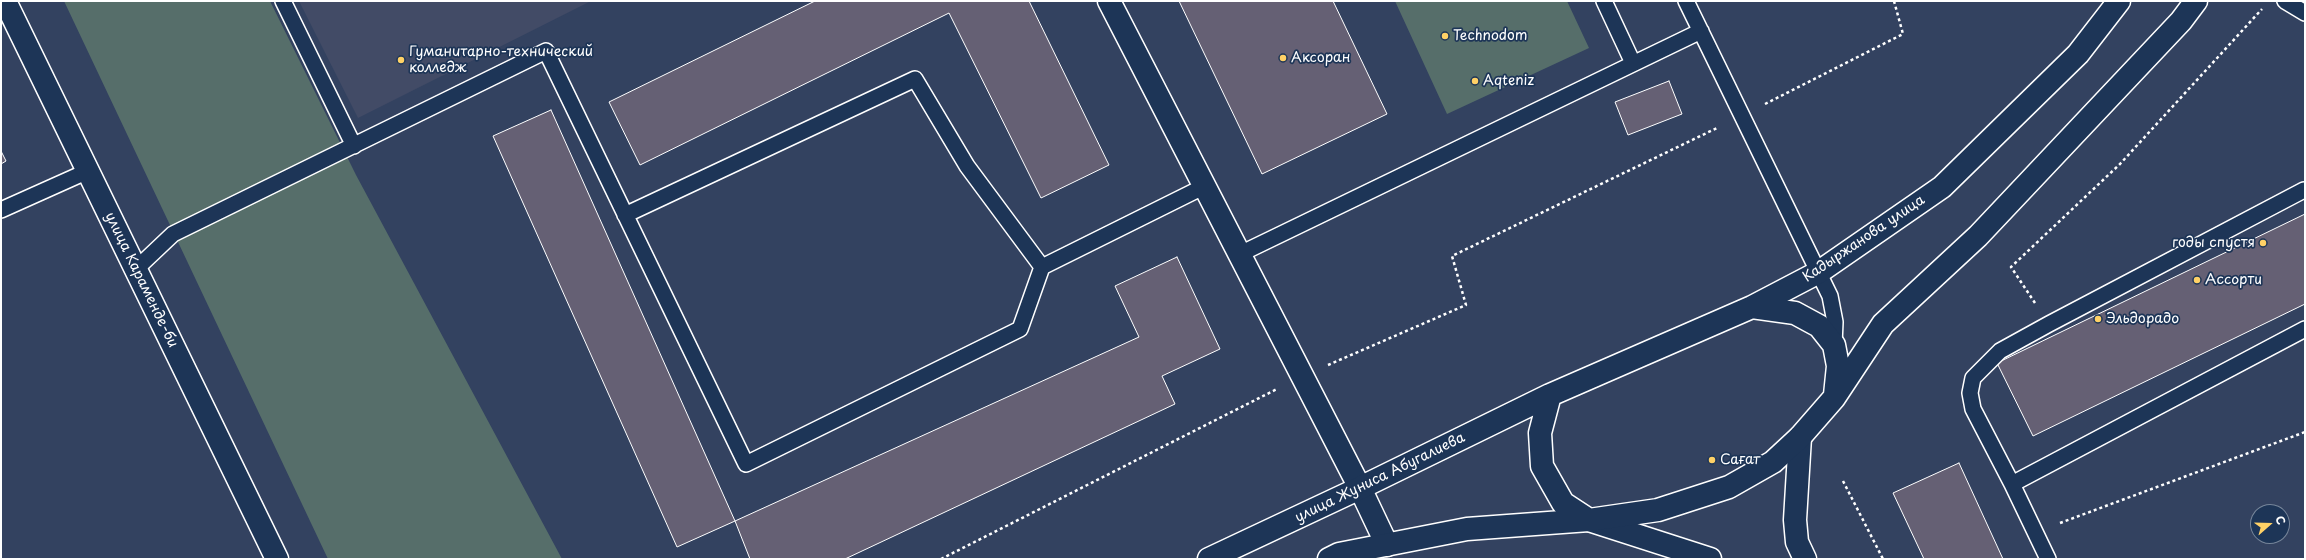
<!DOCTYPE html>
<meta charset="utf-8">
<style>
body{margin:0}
#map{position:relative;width:2306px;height:560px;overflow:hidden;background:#334260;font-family:"Playpen Sans",sans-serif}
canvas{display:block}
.frame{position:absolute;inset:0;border:2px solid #fff;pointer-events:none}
.north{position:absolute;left:2250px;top:504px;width:40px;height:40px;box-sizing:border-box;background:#1d3557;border:1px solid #77869a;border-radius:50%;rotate:70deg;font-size:11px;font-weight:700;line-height:16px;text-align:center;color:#fff}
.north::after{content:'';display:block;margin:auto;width:14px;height:18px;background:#ffd166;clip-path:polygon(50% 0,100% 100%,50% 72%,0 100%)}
</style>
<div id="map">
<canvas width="2306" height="560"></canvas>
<div class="frame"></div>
<div class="north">С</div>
</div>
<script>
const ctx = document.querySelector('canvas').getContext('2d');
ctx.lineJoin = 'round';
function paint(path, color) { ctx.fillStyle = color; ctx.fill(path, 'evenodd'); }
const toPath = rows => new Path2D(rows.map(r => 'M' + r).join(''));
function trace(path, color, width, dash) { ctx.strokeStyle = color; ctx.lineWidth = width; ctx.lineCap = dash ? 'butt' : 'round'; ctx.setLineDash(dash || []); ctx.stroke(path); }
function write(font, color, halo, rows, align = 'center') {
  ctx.font = font + ' "Playpen Sans",sans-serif'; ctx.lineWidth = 3.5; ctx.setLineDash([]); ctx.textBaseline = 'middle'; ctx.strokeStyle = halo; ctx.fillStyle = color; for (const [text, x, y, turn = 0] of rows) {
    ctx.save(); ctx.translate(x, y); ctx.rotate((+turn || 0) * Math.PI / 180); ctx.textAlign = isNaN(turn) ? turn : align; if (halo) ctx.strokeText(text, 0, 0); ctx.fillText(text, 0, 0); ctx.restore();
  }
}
paint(toPath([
 [299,1,591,1,358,118]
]), '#424b66');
paint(toPath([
 [64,1,270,1,356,175,562,559,328,559],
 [1395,1,1567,1,1589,48,1447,114]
]), '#566e6a');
const building = toPath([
 [815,1,1029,1,1109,165,1041,198,949,13,640,165,609,102,815,1],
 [1179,1,1333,1,1387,114,1262,174,1179,1],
 [1669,81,1682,114,1628,135,1615,102,1669,81],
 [551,110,735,521,677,547,493,136,551,110],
 [1,151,6,161,1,164,1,151],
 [2305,214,2305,304,2033,436,1997,363,2305,214],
 [1177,257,1220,349,1162,376,1175,404,845,559,750,559,735,521,1139,337,1115,286,1177,257],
 [1959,463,2003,559,1924,559,1893,493,1959,463]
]);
paint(building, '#656074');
trace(building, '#fff', 1);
const service = toPath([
 [283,1,354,146],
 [1604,1,1633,63],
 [1686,1,1830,296,1835,322,1834,345],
 [2285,1,2305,13],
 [1,210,88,171],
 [625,215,915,79,967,166,1042,267],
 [1240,254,1701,31],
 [136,269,173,234,546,51,746,464,1020,329,1042,267,1205,186],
 [2012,484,1973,409,1970,393,1973,378,2000,351,2049,324,2304,190],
 [2048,559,2012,484,2305,329]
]);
const minor = toPath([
 [1109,1,1360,488,1387,545]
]);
const tertiary = toPath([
 [1800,437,1795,520,1797,542,1805,559],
 [1589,520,1710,559]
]);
const secondary = toPath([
 [5,1,277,559],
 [1752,307,1795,313,1819,326,1834,345,1838,366,1835,395],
 [1550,395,1540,433,1542,466,1563,503,1589,520],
 [1209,559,1360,488,1550,395,1752,307,1819,272,1942,187,2078,54,2119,1],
 [1329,559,1339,554,1467,529,1589,520,1658,510,1729,487,1773,462,1800,437,1834,398,1883,324,1978,236,2181,21,2196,1]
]);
trace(service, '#fff', 18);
trace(minor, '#fff', 25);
trace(tertiary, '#fff', 25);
trace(secondary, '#fff', 25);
trace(toPath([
 [1765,104,1903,34,1894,1],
 [2035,303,2011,267,2120,164,2262,9],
 [1328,365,1466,305,1452,256,1719,127],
 [1843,481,1883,559],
 [2060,523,2305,432],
 [941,559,1277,389]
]), '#fff', 2.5, [3, 3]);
trace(service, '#1d3557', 15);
trace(minor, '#1d3557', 22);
trace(tertiary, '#1d3557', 22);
trace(secondary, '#1d3557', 22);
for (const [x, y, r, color] of [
 [1445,36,4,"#ffd166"],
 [1283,58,4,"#ffd166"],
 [401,60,4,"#ffd166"],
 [1475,81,4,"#ffd166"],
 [2263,243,4,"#ffd166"],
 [2197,280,4,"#ffd166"],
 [2098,319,4,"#ffd166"],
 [1712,460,4,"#ffd166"]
]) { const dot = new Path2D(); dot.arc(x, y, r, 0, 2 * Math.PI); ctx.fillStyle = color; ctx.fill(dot); trace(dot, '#1d3557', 1.5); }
write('14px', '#fff', '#1d3557', [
 ["Technodom",1453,36],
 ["Гуманитарно-технический",409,52],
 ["колледж",409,68],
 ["Аксоран",1291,58],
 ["Aqteniz",1483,81],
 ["годы спустя",2255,243,"right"],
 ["Ассорти",2205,280],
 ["Эльдорадо",2106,319],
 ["Сағат",1720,460]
], 'left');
write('14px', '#fff', '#1d3557', [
 ["Кадыржанова улица",1864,239,-34],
 ["улица Караменде-би",141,280,64],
 ["улица Жуниса Абугалиева",1380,478,-26]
]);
</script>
